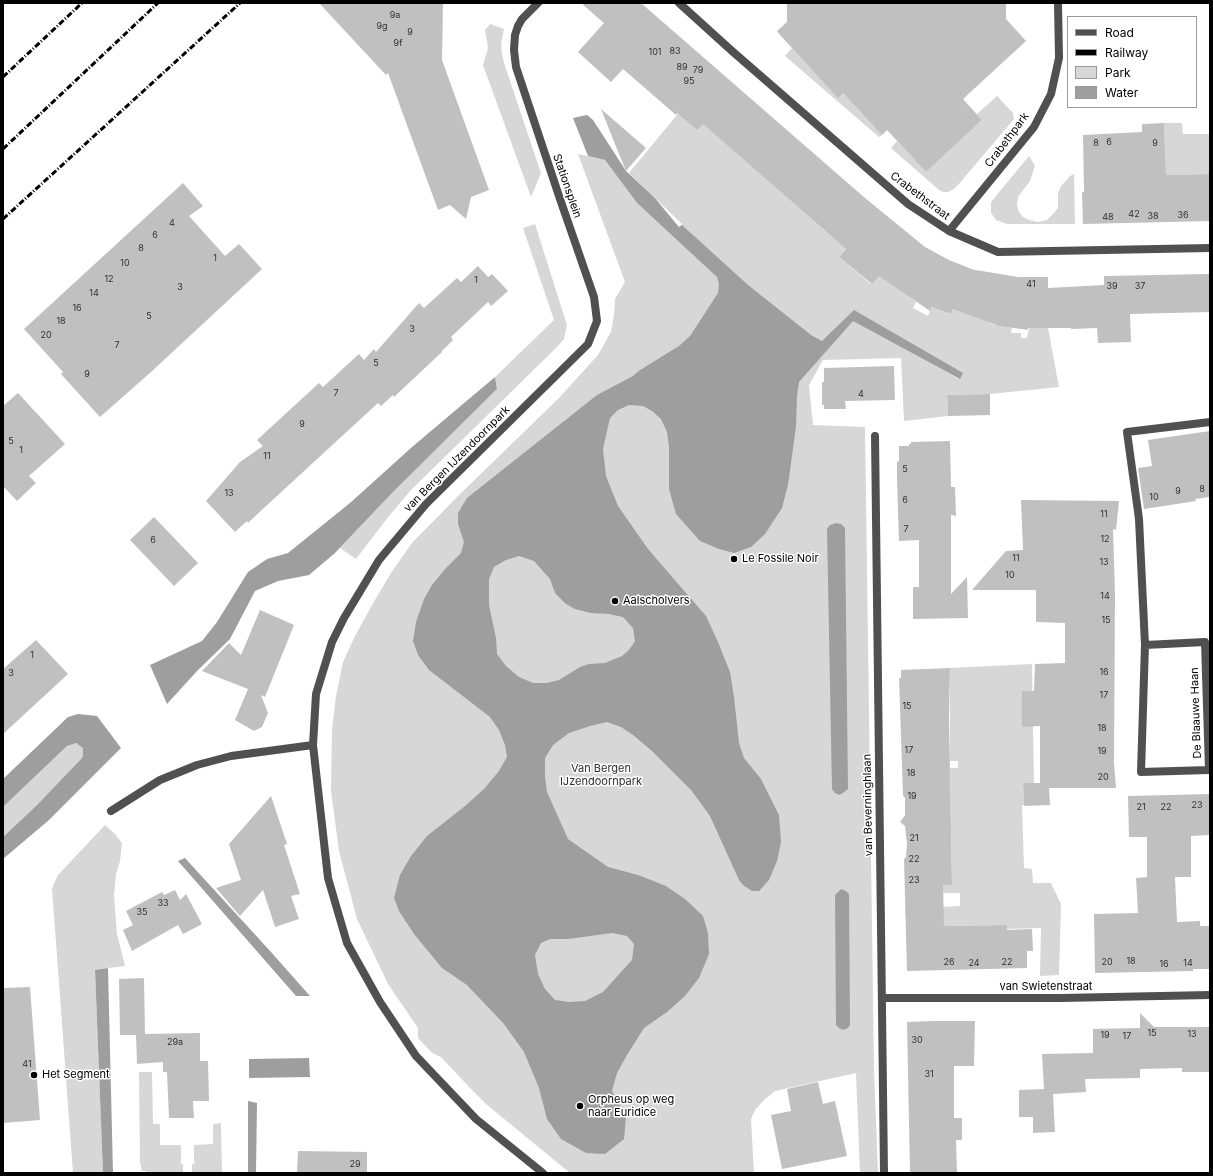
<!DOCTYPE html>
<style>
body{margin:0}
#map{position:relative;width:1213px;height:1176px;overflow:hidden;background:#fff;font-family:Inter,sans-serif}
canvas{display:block}
.frame{position:absolute;inset:0;border:4px solid #000;pointer-events:none}
.legend{position:absolute;left:1067px;top:16px;width:130px;height:92px;box-sizing:border-box;background:#fff;border:1px solid #999;margin:0;padding:5px 7px;list-style:none;font-size:12px;color:#000}
.legend li{display:flex;align-items:center;gap:8px;height:20px}
.legend b{width:20px;border:1px solid #999}
</style>
<div id="map">
<canvas width="1213" height="1176"></canvas>
<div class="frame"></div>
<ul class="legend">
<li><b style="height:5px;background:#505050"></b>Road</li>
<li><b style="height:5px;background:#000"></b>Railway</li>
<li><b style="height:11px;background:#d7d7d7"></b>Park</li>
<li><b style="height:11px;background:#9e9e9e"></b>Water</li>
</ul>
</div>
<script>
const ctx = document.querySelector('canvas').getContext('2d');
ctx.lineJoin = 'round';
function paint(path, color) { ctx.fillStyle = color; ctx.fill(path, 'evenodd'); }
const toPath = rows => new Path2D(rows.map(r => 'M' + r).join(''));
function trace(path, color, width, dash) { ctx.strokeStyle = color; ctx.lineWidth = width; ctx.lineCap = dash ? 'butt' : 'round'; ctx.setLineDash(dash || []); ctx.stroke(path); }
function write(font, color, halo, rows, align = 'center') {
  ctx.font = font + ' Inter,sans-serif'; ctx.lineWidth = 3; ctx.setLineDash([]); ctx.textBaseline = 'middle'; ctx.strokeStyle = halo; ctx.fillStyle = color; for (const [text, x, y, turn = 0] of rows) {
    ctx.save(); ctx.translate(x, y); ctx.rotate((+turn || 0) * Math.PI / 180); ctx.textAlign = isNaN(turn) ? turn : align; if (halo) ctx.strokeText(text, 0, 0); ctx.fillText(text, 0, 0); ctx.restore();
  }
}
paint(toPath([
 [490,24,504,29,501,44,502,55,505,66,541,173,531,197,483,65,488,48,485,30],
 [792,48,838,97,843,93,882,135,879,137,785,56],
 [997,96,1013,113,1014,119,958,185,954,189,948,192,943,192,939,190,891,148,897,141,926,172,982,120,977,114],
 [681,110,696,117,832,237,838,231,848,246,839,257,871,284,881,273,916,302,913,308,928,316,931,307,951,314,953,309,992,318,991,324,1012,328,1011,333,1021,333,1021,338,1027,338,1029,328,1048,328,1059,387,990,394,947,395,948,416,904,421,901,358,823,360,809,385,813,425,865,427,874,1069,878,1173,860,1173,856,1073,775,1091,764,1100,755,1110,751,1119,754,1173,570,1173,486,1104,470,1088,441,1057,432,1053,418,1038,418,1028,388,984,357,919,339,851,331,791,332,730,336,696,343,662,355,636,372,605,391,573,412,543,458,496,559,398,598,355,611,332,614,315,615,299,625,282,578,154,605,160,637,203,672,235,682,224,629,173],
 [853,320,962,373,959,379],
 [1164,123,1182,123,1183,134,1210,134,1210,174,1166,175],
 [1029,156,1035,166,1030,181,1018,197,1017,205,1019,212,1023,217,1029,220,1038,222,1047,220,1053,214,1058,208,1058,193,1061,186,1070,176,1074,174,1075,224,1007,224,996,220,991,213,991,202],
 [535,224,567,325,564,339,557,347,411,490,389,516,356,559,340,548,394,491,497,389,495,377,554,320,523,228],
 [1032,664,1034,783,1023,784,1024,805,1022,805,1024,868,1032,869,1033,883,1051,883,1061,904,1059,975,1040,976,1041,928,1007,929,1007,925,944,926,919,916,905,917,906,902,941,907,960,906,960,893,943,893,943,885,952,884,950,768,958,768,958,761,950,761,950,668],
 [73,743,79,744,83,748,83,756,81,759,37,805,3,837,3,807,67,746],
 [105,825,115,834,122,843,120,861,116,874,114,895,117,934,125,966,108,968,95,970,103,1173,73,1173,52,888,58,875],
 [139,1072,152,1072,153,1124,160,1124,160,1145,181,1145,181,1162,180,1164,183,1164,183,1173,146,1173,146,1171,142,1171,140,1163],
 [221,1123,222,1173,192,1173,192,1164,195,1164,194,1161,194,1145,213,1144,213,1124]
]), '#d7d7d7');
paint(toPath([
 [587,115,593,120,626,171,654,197,679,227,682,225,748,285,811,335,822,341,854,310,963,373,960,379,853,321,799,382,797,396,796,426,788,485,782,508,765,534,751,547,734,553,719,549,700,541,676,514,669,489,669,447,667,432,661,419,652,411,643,406,629,405,618,410,610,418,603,449,606,476,618,506,648,549,706,616,718,642,730,672,734,697,739,743,744,758,761,779,779,815,781,842,777,861,769,880,759,891,752,891,744,886,739,880,710,816,691,790,652,751,633,735,621,727,607,722,590,726,569,733,553,745,545,758,545,777,547,792,568,839,608,867,638,875,666,886,685,899,703,916,708,933,709,954,699,978,685,996,667,1012,644,1028,627,1055,617,1073,612,1091,626,1117,624,1139,605,1154,586,1153,561,1139,547,1119,539,1088,524,1052,504,1024,467,985,442,968,414,934,399,911,394,898,400,875,411,856,427,836,465,806,484,789,499,771,507,757,505,745,499,730,490,717,429,670,418,655,413,641,416,622,424,599,432,585,446,568,461,553,464,542,458,524,458,513,467,498,597,395,633,376,640,370,679,346,690,336,718,293,719,284,717,277,637,203,605,160,588,156,573,118],
 [519,556,534,561,550,579,555,593,566,604,575,609,591,613,609,614,623,617,633,628,635,641,629,650,622,656,605,663,589,664,580,667,559,680,547,683,533,683,519,677,506,666,497,654,496,638,489,605,489,579,494,567,506,560],
 [612,933,627,936,634,944,632,960,603,992,585,1001,569,1002,555,1000,545,989,538,974,535,955,541,943,550,939,568,939],
 [495,377,497,389,394,491,335,553,309,575,278,581,255,591,230,639,197,671,167,704,150,665,202,641,217,622,248,572,267,559,288,553,350,503,412,447],
 [836,523,841,524,845,528,848,789,843,793,839,795,835,793,832,789,827,529,830,525],
 [78,714,97,716,121,748,49,820,3,859,3,837,37,805,81,759,83,756,83,748,76,743,67,746,3,807,3,779,68,717],
 [185,858,271,952,310,996,296,996,178,861],
 [841,889,846,891,849,894,850,1025,848,1028,843,1030,839,1028,836,1025,835,895],
 [108,968,113,1173,103,1173,95,970],
 [309,1058,310,1077,249,1078,249,1059],
 [248,1101,257,1103,256,1173,248,1173]
]), '#9e9e9e');
paint(toPath([
 [319,3,443,3,442,60,489,190,471,197,466,219,450,205,438,210,388,73,386,75],
 [581,3,641,3,865,198,925,247,949,260,974,270,982,271,1018,277,1048,277,1048,288,1104,285,1104,276,1210,274,1210,312,1130,314,1131,342,1098,343,1097,328,1071,329,1071,328,1028,328,1028,330,999,326,953,309,951,314,931,307,930,311,879,276,872,284,839,257,846,249,703,124,697,130,677,113,676,115,623,69,611,82,578,52,604,23],
 [787,3,1006,3,1006,19,1026,41,963,99,982,120,926,172,887,130,882,135,843,93,838,98,780,35,777,31,787,22],
 [601,109,646,148,626,171,617,149],
 [1164,123,1166,175,1210,174,1210,221,1083,224,1082,192,1084,192,1083,135,1142,132,1142,124],
 [183,183,203,206,189,216,225,256,239,244,262,269,151,372,100,417,61,374,63,372,24,329],
 [478,266,488,277,492,274,508,291,491,306,488,302,451,337,453,340,442,351,442,352,394,397,393,395,381,406,378,403,265,507,248,523,247,521,235,532,206,501,240,462,263,446,257,440,319,383,323,387,359,354,364,360,374,349,376,352,419,303,424,308,457,278,461,282],
 [894,366,895,400,845,401,846,409,824,409,824,405,822,405,822,382,824,382,824,368],
 [18,393,65,444,29,476,36,483,17,501,3,486,3,406],
 [990,394,990,415,948,416,947,395],
 [1210,431,1210,497,1195,499,1196,501,1144,509,1138,468,1152,466,1148,440],
 [950,441,951,487,955,487,956,516,951,515,951,594,967,577,968,618,913,619,913,587,919,587,919,540,899,541,897,481,897,462,899,461,899,446,909,446,909,444,911,444,911,442],
 [1021,500,1119,501,1116,530,1113,529,1115,594,1114,763,1116,788,1049,788,1050,805,1024,806,1023,783,1040,783,1040,726,1022,727,1022,691,1034,691,1035,664,1065,663,1065,623,1036,622,1036,590,972,590,1006,551,1023,550],
 [154,517,198,563,174,586,130,540],
 [260,610,294,625,265,697,261,695,268,713,262,727,254,731,235,720,248,689,202,671,229,643,241,655],
 [36,640,68,674,3,734,3,669],
 [950,668,949,717,952,885,943,885,944,926,1007,925,1007,930,1032,929,1033,951,1027,951,1027,968,907,971,904,859,906,857,907,844,905,826,900,822,905,815,905,798,903,795,899,678,901,678,901,670],
 [1210,794,1210,835,1191,836,1191,877,1175,877,1177,922,1200,921,1200,926,1210,926,1210,969,1193,969,1193,971,1095,973,1094,914,1138,913,1136,878,1147,877,1147,837,1129,837,1128,796],
 [271,796,287,844,284,845,300,894,291,896,299,919,275,927,263,890,240,916,216,888,241,880,229,844],
 [175,890,180,900,186,894,202,924,183,934,178,925,132,951,123,930,133,925,126,911,162,892,164,895],
 [144,978,145,1034,200,1033,200,1061,208,1061,209,1101,193,1101,194,1118,169,1118,167,1072,163,1072,163,1062,137,1064,136,1035,120,1035,119,979],
 [30,987,40,1120,3,1123,3,988],
 [1140,1013,1154,1027,1210,1027,1210,1072,1182,1072,1182,1068,1140,1069,1140,1078,1085,1079,1086,1092,1053,1094,1055,1132,1033,1133,1033,1117,1019,1117,1019,1090,1044,1089,1042,1054,1093,1053,1093,1029,1140,1028],
 [934,1021,975,1021,974,1066,954,1066,954,1118,962,1118,962,1140,956,1140,957,1173,910,1173,907,1022],
 [818,1082,823,1104,835,1101,847,1156,782,1169,771,1115,791,1111,787,1089],
 [298,1151,367,1152,367,1173,297,1173]
]), '#c0c0c0');
trace(toPath([
 [538,3,522,19,518,26,515,35,514,50,516,67,560,199,594,297,597,321,588,344,426,504,379,560,344,618,332,642,316,694,313,745,328,878,347,943,380,1002,416,1056,476,1119,543,1173],
 [679,3,732,51,908,204,949,231,998,252,1210,248],
 [949,231,1034,127,1051,94,1059,58,1058,3],
 [875,436,884,1173],
 [1145,645,1205,642,1209,770,1141,772,1145,645,1139,519,1127,432,1210,422],
 [111,811,160,780,197,765,231,756,313,745],
 [883,998,1061,998,1210,995]
]), '#505050', 8);
trace(toPath([
 [3,77,82,3],
 [3,149,158,3],
 [3,219,240,3]
]), '#000', 3, [6, 2, 1, 2]);
for (const [x, y, r, color] of [
 [734,559,4,"#000"],
 [615,601,4,"#000"],
 [34,1075,4,"#000"],
 [580,1106,4,"#000"]
]) { const dot = new Path2D(); dot.arc(x, y, r, 0, 2 * Math.PI); ctx.fillStyle = color; ctx.fill(dot); trace(dot, '#fff', 1.5); }
write('9px', '#303030', null, [
 ["9a",395,15],
 ["9g",382,26],
 ["9",410,32],
 ["9f",398,43],
 ["83",675,51],
 ["101",655,52],
 ["89",682,67],
 ["79",698,70],
 ["95",689,81],
 ["6",1109,142],
 ["8",1096,143],
 ["9",1155,143],
 ["42",1134,214],
 ["36",1183,215],
 ["38",1153,216],
 ["48",1108,217],
 ["4",172,223],
 ["6",155,235],
 ["8",141,248],
 ["1",215,258],
 ["10",125,263],
 ["12",109,279],
 ["1",476,280],
 ["41",1031,284],
 ["39",1112,286],
 ["37",1140,286],
 ["3",180,287],
 ["14",94,293],
 ["16",77,308],
 ["5",149,316],
 ["18",61,321],
 ["3",412,329],
 ["20",46,335],
 ["7",117,345],
 ["5",376,363],
 ["9",87,374],
 ["7",336,393],
 ["4",861,394],
 ["9",302,424],
 ["5",11,441],
 ["1",21,450],
 ["11",267,456],
 ["5",905,469],
 ["8",1202,489],
 ["9",1178,491],
 ["13",229,493],
 ["10",1154,497],
 ["6",905,500],
 ["11",1104,514],
 ["7",906,529],
 ["12",1105,539],
 ["6",153,540],
 ["11",1016,558],
 ["13",1104,562],
 ["10",1010,575],
 ["14",1105,596],
 ["15",1106,620],
 ["1",32,655],
 ["16",1104,672],
 ["3",11,673],
 ["17",1104,695],
 ["15",907,706],
 ["18",1102,728],
 ["17",909,750],
 ["19",1102,751],
 ["18",911,773],
 ["20",1103,777],
 ["19",912,796],
 ["23",1197,805],
 ["21",1141,807],
 ["22",1166,807],
 ["21",914,838],
 ["22",914,859],
 ["23",914,880],
 ["33",163,903],
 ["35",142,912],
 ["18",1131,961],
 ["26",949,962],
 ["22",1007,962],
 ["20",1107,962],
 ["24",974,963],
 ["14",1188,963],
 ["16",1164,964],
 ["15",1152,1033],
 ["13",1192,1034],
 ["19",1105,1035],
 ["17",1127,1036],
 ["30",917,1040],
 ["29a",175,1042],
 ["41",27,1064],
 ["31",929,1074],
 ["29",355,1164]
]);
write('11px', '#000', '#fff', [
 ["Crabethpark",1007,140,-53],
 ["Stationsplein",567,186,71],
 ["Crabethstraat",920,196,37],
 ["van Bergen IJzendoornpark",457,459,-45],
 ["De Blaauwe Haan",1196,713,-92],
 ["van Beverninghlaan",868,805,-91],
 ["van Swietenstraat",1046,987]
]);
write('11px', '#000', '#fff', [
 ["Le Fossile Noir",742,559],
 ["Aalscholvers",623,601],
 ["Het Segment",42,1075],
 ["Orpheus op weg",588,1100],
 ["naar Euridice",588,1113]
], 'left');
write('11px', '#2e2e2e', '#fff', [
 ["Van Bergen",601,769],
 ["IJzendoornpark",601,782]
]);
</script>
